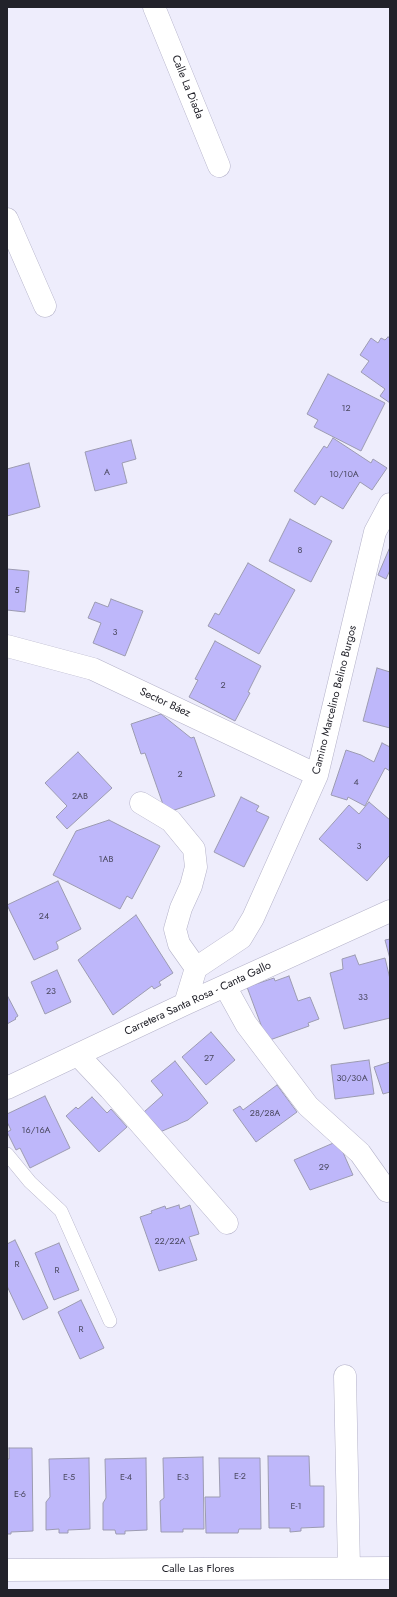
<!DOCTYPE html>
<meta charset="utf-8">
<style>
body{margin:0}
#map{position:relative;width:397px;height:1597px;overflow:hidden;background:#eeedfc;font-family:Jost,sans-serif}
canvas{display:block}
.frame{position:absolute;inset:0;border:8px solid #22222a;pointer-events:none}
</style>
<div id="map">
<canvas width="397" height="1597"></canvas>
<div class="frame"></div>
</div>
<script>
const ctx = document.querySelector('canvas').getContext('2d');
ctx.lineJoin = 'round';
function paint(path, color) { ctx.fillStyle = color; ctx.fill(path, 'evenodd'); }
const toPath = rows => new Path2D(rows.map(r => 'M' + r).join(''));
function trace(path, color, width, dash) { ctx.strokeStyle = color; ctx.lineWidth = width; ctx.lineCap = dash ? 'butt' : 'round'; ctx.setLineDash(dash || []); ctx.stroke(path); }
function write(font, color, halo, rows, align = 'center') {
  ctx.font = font + ' Jost,sans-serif'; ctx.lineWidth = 3; ctx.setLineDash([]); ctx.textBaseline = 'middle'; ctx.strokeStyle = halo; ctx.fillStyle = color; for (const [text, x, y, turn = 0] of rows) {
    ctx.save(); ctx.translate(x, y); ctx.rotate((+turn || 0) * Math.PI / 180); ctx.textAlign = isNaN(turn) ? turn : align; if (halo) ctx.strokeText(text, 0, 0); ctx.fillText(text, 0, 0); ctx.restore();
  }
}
const building = toPath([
 [388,337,390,338,390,403,380,396,385,389,361,372,369,361,360,355,371,338,378,343,381,338,385,340,388,337],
 [328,374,385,403,361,451,314,427,318,420,307,414,328,374],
 [333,438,371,463,373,459,387,468,372,490,360,482,343,509,321,496,315,505,294,491,324,446,327,448,333,438],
 [131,440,136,459,122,463,127,483,95,491,85,452,131,440],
 [29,463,40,507,7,516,7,469,29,463],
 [290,519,332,541,311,582,269,561,290,519],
 [390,547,390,570,386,579,378,575,390,547],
 [248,563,295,590,259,654,208,626,215,613,219,615,248,563],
 [7,569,29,571,25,612,7,610,7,569],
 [111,599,143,611,125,656,93,643,101,623,88,618,95,602,108,607,111,599],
 [215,641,261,666,248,692,250,693,235,721,189,697,198,680,195,679,215,641],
 [377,668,390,672,390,728,363,721,377,668],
 [161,714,191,738,194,737,215,796,166,813,145,753,141,754,131,724,161,714],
 [382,743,390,747,390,771,385,768,365,806,348,797,347,800,331,795,346,750,361,755,374,762,382,743],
 [78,752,112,788,67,829,56,817,67,806,45,783,78,752],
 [241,797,259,806,256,811,269,817,244,867,214,852,241,797],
 [369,802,390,820,390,855,367,881,319,839,349,805,359,814,369,802],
 [109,820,160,846,132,899,127,896,120,909,53,875,76,831,109,820],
 [58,881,81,929,56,942,58,946,58,949,34,960,7,905,58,881],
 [136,915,173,973,159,982,161,985,154,989,152,986,113,1015,78,960,136,915],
 [390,939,390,959,385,940,390,939],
 [355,955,359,965,385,958,390,979,390,1018,344,1029,330,973,343,969,342,959,355,955],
 [57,970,71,1002,45,1014,31,982,57,970],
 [289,976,298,1001,310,997,319,1019,308,1023,309,1026,267,1041,247,987,274,978,275,981,289,976],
 [7,995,18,1016,15,1018,16,1019,7,1024,7,995],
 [211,1032,235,1060,206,1085,182,1057,211,1032],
 [369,1060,374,1094,335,1099,331,1065,369,1060],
 [175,1061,208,1103,188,1120,160,1132,158,1129,159,1128,144,1112,163,1095,151,1081,175,1061],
 [390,1062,390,1092,383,1094,374,1067,390,1062],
 [277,1085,297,1112,256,1142,233,1110,240,1106,243,1110,277,1085],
 [45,1096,70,1148,30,1168,20,1148,16,1150,7,1132,11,1130,7,1122,7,1114,45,1096],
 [92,1097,107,1113,111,1109,127,1127,99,1152,66,1116,76,1107,78,1109,92,1097],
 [338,1141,353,1175,310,1190,294,1160,338,1141],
 [179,1205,180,1209,190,1205,199,1234,189,1237,197,1260,159,1271,140,1217,152,1213,151,1211,165,1206,166,1209,179,1205],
 [15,1240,48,1308,23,1320,7,1286,7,1244,15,1240],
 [59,1243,79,1290,54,1300,35,1253,59,1243],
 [81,1300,104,1348,80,1359,58,1312,81,1300],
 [9,1448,32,1448,33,1531,11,1532,11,1534,7,1534,7,1459,9,1459,9,1448],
 [268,1456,309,1456,310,1486,324,1486,324,1527,301,1528,301,1531,290,1532,290,1528,269,1528,268,1456],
 [203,1457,204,1529,183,1529,183,1532,161,1532,160,1501,164,1498,163,1458,203,1457],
 [89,1458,90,1529,68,1530,68,1533,59,1533,59,1529,46,1530,46,1502,50,1497,49,1459,89,1458],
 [146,1458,147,1530,125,1531,125,1534,116,1534,115,1530,103,1530,103,1503,106,1498,105,1459,146,1458],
 [219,1458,260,1458,261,1529,239,1529,238,1533,206,1533,205,1497,220,1497,219,1458]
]);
paint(building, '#beb7fa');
trace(building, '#9c9bb1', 1);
const lane = toPath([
 [7,1154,30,1182,61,1211,110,1321]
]);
const street = toPath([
 [154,7,219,166],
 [7,219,45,306],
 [7,646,93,669,317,775],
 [141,803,171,821,194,849,196,867,191,886,181,908,175,929,179,944,196,968],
 [225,986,246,1024,308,1106,360,1153,387,1191],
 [185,1004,196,968,241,938,253,918,317,775,375,532,390,504],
 [78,1055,110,1089,227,1223],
 [7,1088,185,1004,390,911],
 [345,1376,349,1568],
 [7,1570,390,1568]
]);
trace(lane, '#b4b2c9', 14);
trace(street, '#b4b2c9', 23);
trace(lane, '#fff', 13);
trace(street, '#fff', 22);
write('9px', '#49475e', null, [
 ["12",346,409],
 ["A",107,473],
 ["10/10A",344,475],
 ["8",300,551],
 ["5",17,591],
 ["3",115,633],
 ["2",223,686],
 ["2",180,775],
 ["4",356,783],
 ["2AB",80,797],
 ["3",359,847],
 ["1AB",106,860],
 ["24",44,917],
 ["23",51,992],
 ["33",363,998],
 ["27",209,1059],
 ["30/30A",352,1079],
 ["28/28A",265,1114],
 ["16/16A",36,1131],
 ["29",324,1168],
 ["22/22A",170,1242],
 ["R",17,1265],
 ["R",57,1271],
 ["R",81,1330],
 ["E-2",240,1477],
 ["E-5",69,1478],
 ["E-4",126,1478],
 ["E-3",183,1478],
 ["E-6",20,1495],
 ["E-1",296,1507]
]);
write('11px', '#22222a', '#fff', [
 ["Calle La Diada",187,87,68],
 ["Camino Marcelino Belino Burgos",335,700,-76],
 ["Sector Báez",165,703,25],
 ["Carretera Santa Rosa - Canta Gallo",198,999,-25],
 ["Calle Las Flores",198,1569]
]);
</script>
